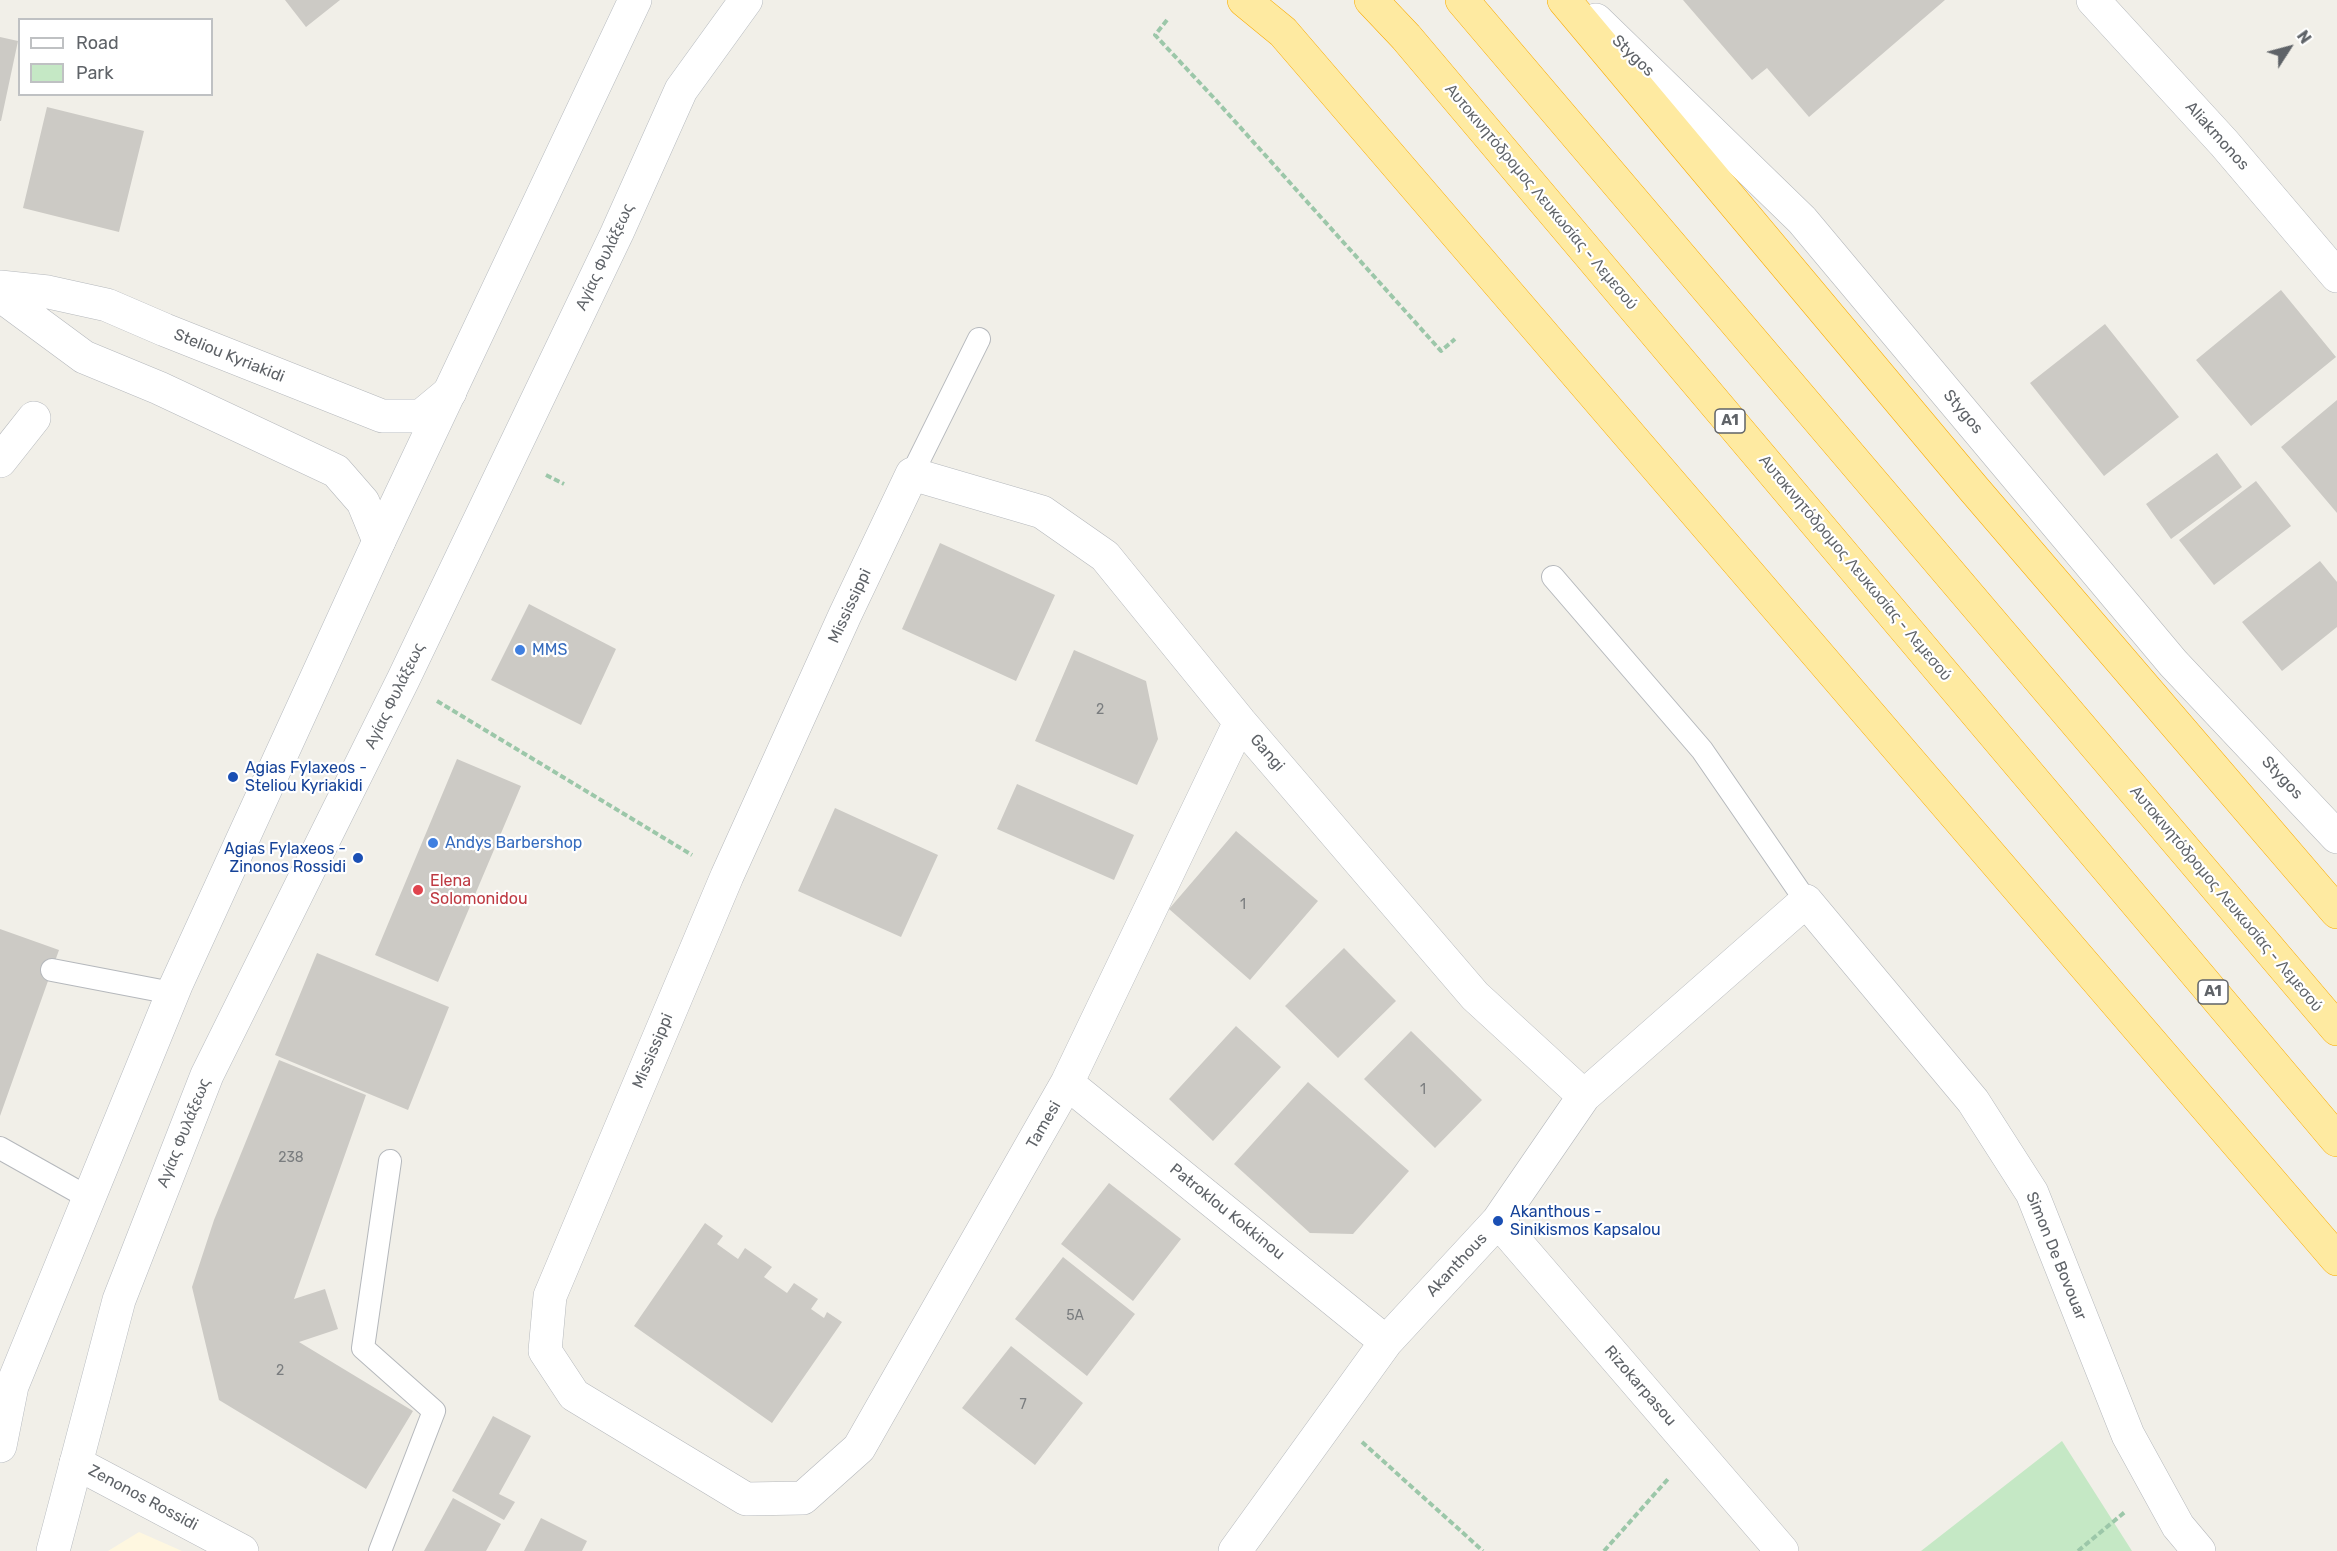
<!DOCTYPE html>
<meta charset="utf-8">
<style>
body{margin:0}
#map{position:relative;width:2337px;height:1551px;overflow:hidden;background:#f1efe8;font-family:Rubik,sans-serif}
canvas{display:block}
.legend{position:absolute;left:18px;top:18px;width:195px;height:78px;box-sizing:border-box;background:#fff;border:2px solid #bfc1c3;margin:0;padding:8px 10px;list-style:none;font-size:18px;color:#5f6368}
.legend li{display:flex;align-items:center;gap:12px;height:30px}
.legend b{width:30px;border:2px solid #bfc1c3}
.north{position:absolute;left:2259px;top:18px;width:60px;height:60px;-webkit-text-stroke:4px #fff;paint-order:stroke;rotate:54deg;font-size:16px;font-weight:700;line-height:24px;text-align:center;color:#5f6368}
.north::after{content:'';display:block;margin:auto;width:21px;height:27px;background:#5f6368;clip-path:polygon(50% 0,100% 100%,50% 72%,0 100%)}
</style>
<div id="map">
<canvas width="2337" height="1551"></canvas>
<ul class="legend">
<li><b style="height:8px;background:#fff"></b>Road</li>
<li><b style="height:16px;background:#c5e8c5"></b>Park</li>
</ul>
<div class="north">N</div>
</div>
<script>
const ctx = document.querySelector('canvas').getContext('2d');
ctx.lineJoin = 'round';
function paint(path, color) { ctx.fillStyle = color; ctx.fill(path, 'evenodd'); }
const toPath = rows => new Path2D(rows.map(r => 'M' + r).join(''));
function trace(path, color, width, dash) { ctx.strokeStyle = color; ctx.lineWidth = width; ctx.lineCap = dash ? 'butt' : 'round'; ctx.setLineDash(dash || []); ctx.stroke(path); }
function write(font, color, halo, rows, align = 'center') {
  ctx.font = font + ' Rubik,sans-serif'; ctx.lineWidth = 4.5; ctx.setLineDash([]); ctx.textBaseline = 'middle'; ctx.strokeStyle = halo; ctx.fillStyle = color; for (const [text, x, y, turn = 0] of rows) {
    ctx.save(); ctx.translate(x, y); ctx.rotate((+turn || 0) * Math.PI / 180); ctx.textAlign = isNaN(turn) ? turn : align; if (halo) ctx.strokeText(text, 0, 0); ctx.fillText(text, 0, 0); ctx.restore();
  }
}
paint(toPath([
 [139,1532,182,1551,108,1551]
]), '#fef7e0');
paint(toPath([
 [2062,1441,2132,1551,1921,1551]
]), '#c5e8c5');
paint(toPath([
 [285,0,340,0,306,27],
 [1683,0,1945,0,1809,117,1767,68,1752,80],
 [0,37,18,41,1,121,0,121],
 [47,107,144,131,119,232,23,208],
 [2281,290,2336,357,2251,426,2196,360],
 [2105,324,2179,417,2104,476,2030,383],
 [2337,400,2337,513,2281,447],
 [2217,453,2242,487,2171,539,2146,504],
 [2256,481,2291,526,2214,585,2179,540],
 [940,543,1055,595,1016,681,902,629],
 [2320,561,2337,582,2337,627,2282,671,2242,622],
 [529,604,616,649,581,725,491,680],
 [1074,650,1146,681,1158,739,1137,785,1035,741],
 [457,759,521,786,438,982,375,955],
 [1017,784,1134,835,1114,880,997,829],
 [835,808,938,855,901,937,798,891],
 [1236,831,1318,901,1250,980,1169,909],
 [0,929,59,950,0,1116],
 [1344,948,1396,1001,1338,1058,1285,1006],
 [317,953,449,1007,408,1110,275,1055],
 [1236,1026,1281,1067,1213,1141,1169,1099],
 [1411,1031,1482,1100,1435,1148,1364,1079],
 [279,1060,366,1095,294,1299,325,1289,338,1329,299,1342,413,1411,366,1489,219,1400,192,1287,214,1220],
 [1308,1082,1409,1171,1353,1234,1310,1233,1234,1164],
 [1109,1183,1181,1239,1133,1301,1061,1244],
 [705,1223,723,1236,717,1244,738,1259,745,1248,772,1267,764,1277,787,1293,794,1283,818,1299,811,1309,824,1318,827,1312,842,1322,772,1423,634,1326],
 [1063,1257,1135,1314,1087,1376,1015,1319],
 [1011,1346,1083,1403,1035,1465,962,1408],
 [493,1416,531,1436,499,1494,515,1502,504,1520,452,1491],
 [453,1498,501,1524,486,1551,424,1551],
 [541,1518,587,1541,582,1551,524,1551]
]), '#cccac5');
const service = toPath([
 [912,474,979,339],
 [1553,577,1702,750,1806,901],
 [52,970,172,993],
 [0,1148,89,1198],
 [380,1551,434,1411,363,1348,390,1161]
]);
const minor = toPath([
 [2093,0,2224,143,2337,276],
 [1596,20,1802,220,2173,663,2337,837],
 [0,461,34,418],
 [1240,722,1067,1083,859,1448,803,1498,746,1499,574,1395,545,1351,550,1296,727,876,845,615,912,474,1042,512,1105,556,1240,722,1475,996,1584,1096],
 [1067,1083,1386,1342],
 [1498,1221,1782,1551],
 [76,1463,242,1551],
 [1235,1551,1386,1342,1498,1221,1584,1096,1806,901,1973,1101,2032,1193,2128,1435,2178,1526,2199,1551]
]);
const tertiary = toPath([
 [0,287,48,292,107,305,165,330,382,416,421,416,450,392],
 [0,295,84,357,159,388,336,471,363,502,379,541]
]);
const secondary = toPath([
 [0,1446,12,1386,176,985,379,541,635,0],
 [53,1551,119,1300,207,1075,403,680,617,233,681,90,746,0]
]);
const trunk = toPath([
 [1244,0,1283,32,2337,1259],
 [1371,0,1406,37,2337,1140],
 [1462,0,2337,1029],
 [1564,0,1973,488,2337,912]
]);
trace(service, '#b5b8bc', 24);
trace(minor, '#b5b8bc', 34);
trace(tertiary, '#b5b8bc', 34);
trace(secondary, '#b6babf', 34);
trace(trunk, '#f9ab00', 34);
trace(toPath([
 [1167,20,1155,35,1213,97,1441,351,1455,339],
 [546,475,564,484],
 [437,701,692,855],
 [1362,1442,1483,1551],
 [1604,1551,1668,1479],
 [2078,1551,2126,1511]
]), '#9cc7a9', 4, [6, 3]);
trace(service, '#fff', 22);
trace(minor, '#fff', 33);
trace(tertiary, '#fff', 33);
trace(secondary, '#fff', 33);
trace(trunk, '#feeaa1', 33);
for (const [x, y, r, color] of [
 [520,650,6,"#3f7fe0"],
 [233,777,6,"#1a4fb4"],
 [433,843,6,"#3f7fe0"],
 [358,858,6,"#1a4fb4"],
 [418,890,6,"#e0444e"],
 [1498,1221,6,"#1a4fb4"]
]) { const dot = new Path2D(); dot.arc(x, y, r, 0, 2 * Math.PI); ctx.fillStyle = color; ctx.fill(dot); trace(dot, '#fff', 2); }
write('14px', '#7a7d7f', null, [
 ["2",1100,710],
 ["1",1243,905],
 ["1",1423,1090],
 ["238",291,1158],
 ["5A",1075,1316],
 ["2",280,1371],
 ["7",1023,1405]
]);
for (const [x, y, w] of [
 [1730,421,30],
 [2213,992,30]
]) { const box = new Path2D(); box.roundRect(x - w / 2, y - 12, w, 24, 4.5); ctx.fillStyle = '#fff'; ctx.fill(box); trace(box, '#5f6368', 1.5); }
write('bold 15px', '#5f6368', null, [
 ["A1",1730,421],
 ["A1",2213,992]
]);
write('16px', '#5f6368', '#fff', [
 ["Stygos",1633,56,44],
 ["Aliakmonos",2217,136,48],
 ["Αυτοκινητόδρομος Λευκωσίας - Λεμεσού",1541,197,50],
 ["Αγίας Φυλάξεως",605,257,-65],
 ["Steliou Kyriakidi",229,356,22],
 ["Stygos",1963,412,50],
 ["Αυτοκινητόδρομος Λευκωσίας - Λεμεσού",1855,568,50],
 ["Mississippi",850,606,-65],
 ["Αγίας Φυλάξεως",395,696,-64],
 ["Gangi",1267,753,49],
 ["Stygos",2282,778,47],
 ["Αυτοκινητόδρομος Λευκωσίας - Λεμεσού",2226,899,50],
 ["Mississippi",653,1051,-67],
 ["Tamesi",1044,1125,-60],
 ["Αγίας Φυλάξεως",184,1133,-68],
 ["Patroklou Kokkinou",1227,1212,39],
 ["Simon De Bovouar",2056,1256,68],
 ["Akanthous",1457,1265,-47],
 ["Rizokarpasou",1640,1386,49],
 ["Zenonos Rossidi",143,1498,28]
]);
write('16px', '#366cbe', '#fff', [
 ["MMS",532,650],
 ["Andys Barbershop",445,843]
], 'left');
write('16px', '#164399', '#fff', [
 ["Agias Fylaxeos -",245,768],
 ["Steliou Kyriakidi",245,786],
 ["Agias Fylaxeos -",346,849,"right"],
 ["Zinonos Rossidi",346,867,"right"],
 ["Akanthous -",1510,1212],
 ["Sinikismos Kapsalou",1510,1230]
], 'left');
write('16px', '#be3a42', '#fff', [
 ["Elena",430,881],
 ["Solomonidou",430,899]
], 'left');
</script>
